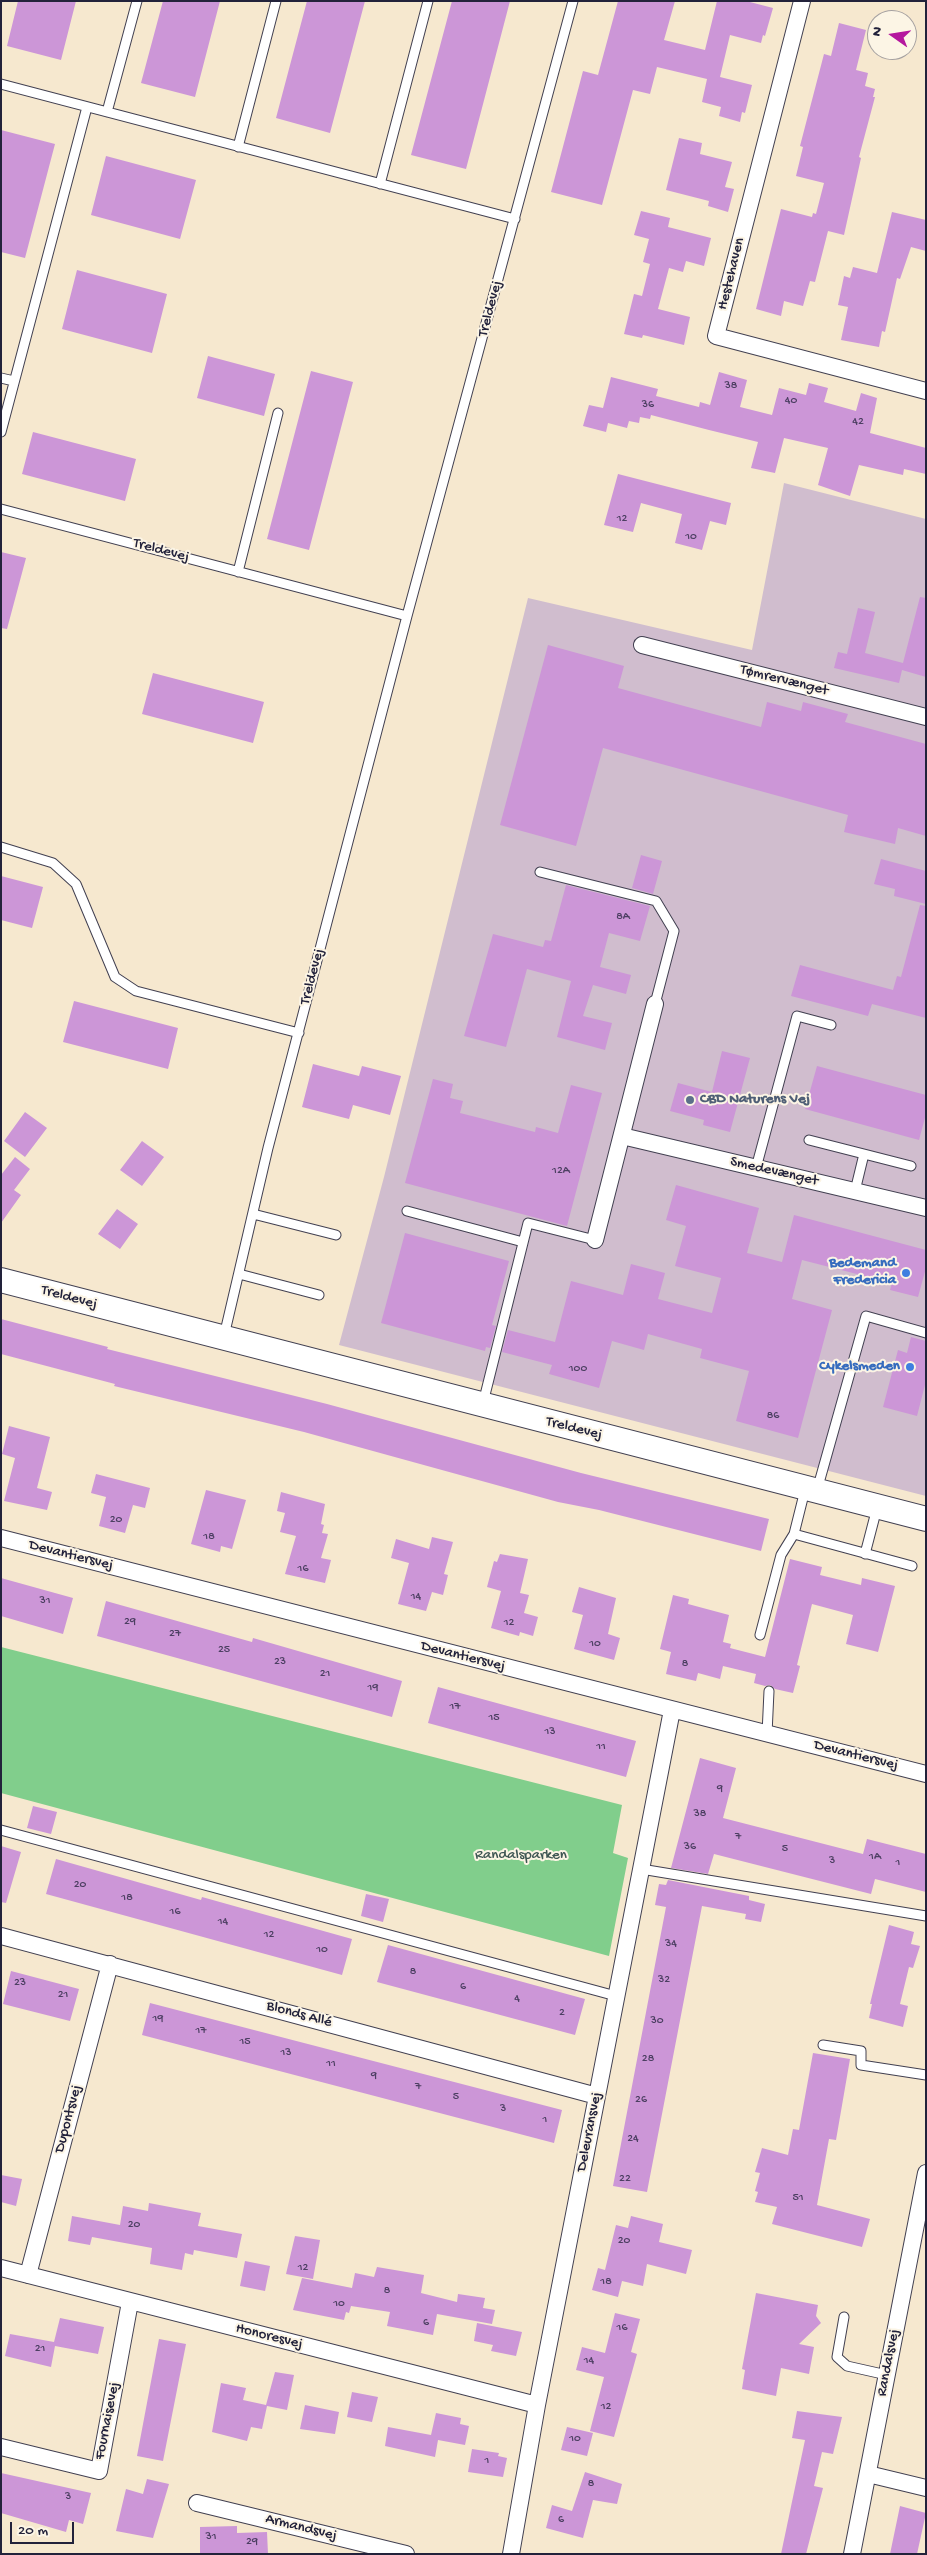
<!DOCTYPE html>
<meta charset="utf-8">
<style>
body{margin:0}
#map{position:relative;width:927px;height:2555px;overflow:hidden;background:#f6e8cf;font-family:"Gochi Hand",sans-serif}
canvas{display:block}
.frame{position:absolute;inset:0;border:2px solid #22223b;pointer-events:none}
.north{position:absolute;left:867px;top:10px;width:50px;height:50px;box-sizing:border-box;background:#fcf5e5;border:1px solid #a5a1a1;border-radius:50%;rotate:283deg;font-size:14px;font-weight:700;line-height:20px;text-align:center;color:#22223b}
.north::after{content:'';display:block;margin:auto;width:18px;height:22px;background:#b5179e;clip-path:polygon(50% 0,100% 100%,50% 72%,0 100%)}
.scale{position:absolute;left:10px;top:2522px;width:64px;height:22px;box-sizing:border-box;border:2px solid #22223b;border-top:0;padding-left:6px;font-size:15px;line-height:18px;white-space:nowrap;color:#22223b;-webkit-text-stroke:4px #fcf5e5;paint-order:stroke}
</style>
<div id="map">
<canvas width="927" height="2555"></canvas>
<div class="frame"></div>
<div class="north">N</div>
<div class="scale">20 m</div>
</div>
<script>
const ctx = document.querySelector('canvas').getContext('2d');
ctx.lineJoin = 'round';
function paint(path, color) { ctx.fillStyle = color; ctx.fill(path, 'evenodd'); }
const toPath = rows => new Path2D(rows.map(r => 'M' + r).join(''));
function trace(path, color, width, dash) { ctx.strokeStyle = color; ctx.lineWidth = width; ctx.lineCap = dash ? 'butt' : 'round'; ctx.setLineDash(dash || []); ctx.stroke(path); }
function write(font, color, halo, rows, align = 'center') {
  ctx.font = font + ' "Gochi Hand",sans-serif'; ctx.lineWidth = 4; ctx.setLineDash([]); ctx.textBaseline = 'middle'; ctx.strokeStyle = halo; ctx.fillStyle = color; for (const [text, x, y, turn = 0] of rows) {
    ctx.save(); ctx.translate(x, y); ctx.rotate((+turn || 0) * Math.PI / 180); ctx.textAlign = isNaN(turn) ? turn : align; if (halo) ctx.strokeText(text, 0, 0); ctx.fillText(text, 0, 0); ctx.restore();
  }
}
paint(toPath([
 [784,483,926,519,926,1496,339,1345,384,1177,528,598,752,650]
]), '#d0bdce');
paint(toPath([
 [1,1647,622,1805,613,1853,628,1858,609,1956,1,1793]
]), '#81ce8c');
paint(toPath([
 [18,1,76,1,61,60,7,46],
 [163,1,220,1,195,97,141,83],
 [307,1,365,1,330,133,276,118],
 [452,1,510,1,466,169,411,155],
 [618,1,675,1,664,40,705,50,717,1,746,1,773,8,765,36,763,35,761,43,730,35,720,77,752,85,745,113,742,112,740,122,719,116,721,107,702,102,707,79,657,67,650,94,633,90,602,205,551,192,583,71,598,75],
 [839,23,866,30,856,70,868,73,865,86,875,89,873,97,875,97,859,157,861,158,844,235,828,231,815,282,810,281,803,306,784,301,781,316,756,309,781,209,812,217,813,213,816,214,824,183,796,176,803,147,800,146,824,54,831,56],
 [1,130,55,144,25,258,1,252],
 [679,138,702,143,700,154,732,162,725,187,734,189,728,212,708,206,709,201,666,190],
 [106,156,196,180,180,239,91,215],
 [641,211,670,218,668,227,711,238,704,266,686,261,683,272,669,268,658,309,690,317,684,345,643,335,642,338,624,334,634,294,642,296,650,264,643,262,649,239,634,235],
 [892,212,926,220,926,251,911,247,900,279,897,278,885,332,882,331,879,347,841,340,848,307,838,305,844,276,850,278,853,267,877,273],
 [77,270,167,294,152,353,62,329],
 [208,356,275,374,264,416,197,398],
 [311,371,353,382,309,550,267,539],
 [719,372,747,380,740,407,772,415,779,388,806,395,809,383,828,388,824,402,856,411,861,393,877,398,870,433,926,448,926,474,904,469,903,475,859,465,850,496,818,485,828,448,784,438,775,473,751,468,758,442,709,430,651,415,650,419,640,417,639,423,629,421,627,428,608,423,606,432,583,426,589,405,603,408,611,377,658,389,656,396,699,407,700,402,710,405],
 [33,432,136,459,125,501,22,474],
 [618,474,731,503,726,525,710,521,702,550,675,543,682,514,641,503,633,532,604,525],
 [1,552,26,558,7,629,1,628],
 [920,597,926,598,926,677,902,670,899,683,834,668,838,652,847,654,858,608,875,612,865,653,903,663],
 [548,645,624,666,618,688,761,727,767,702,801,711,803,702,848,714,845,722,926,744,926,836,898,828,895,844,844,832,848,815,603,748,576,846,500,825],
 [153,673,264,702,253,743,142,714],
 [641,855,662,861,653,894,632,888],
 [881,859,926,871,926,904,894,896,895,889,874,884],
 [1,876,43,887,32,928,1,920],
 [566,885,650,906,640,941,609,933,600,967,631,975,626,994,593,985,583,1016,612,1023,605,1050,557,1037,571,981,527,969,506,1047,464,1036,493,934,543,947,545,940,551,941],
 [920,905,926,906,926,1018,872,1004,868,1016,791,996,800,965,893,990,897,976,901,977],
 [74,1001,178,1028,168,1069,63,1042],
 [722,1051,750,1058,730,1132,703,1125,704,1120,670,1111,678,1083,712,1092],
 [313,1064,359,1076,362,1066,401,1076,390,1115,353,1105,349,1119,302,1107],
 [817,1066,926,1095,926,1114,919,1140,805,1109],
 [433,1079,453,1084,450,1098,463,1101,460,1113,535,1132,536,1127,558,1133,571,1085,602,1093,567,1226,405,1183],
 [25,1112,47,1128,25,1157,4,1141],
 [142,1141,164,1157,142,1186,120,1170],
 [15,1157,30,1169,14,1190,21,1195,1,1223,1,1175],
 [676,1185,759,1208,747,1253,782,1262,794,1215,926,1250,926,1268,918,1297,890,1290,892,1283,802,1260,792,1299,832,1310,798,1438,736,1421,749,1371,700,1358,702,1349,648,1334,644,1350,612,1341,599,1388,549,1374,552,1365,502,1352,508,1330,555,1342,571,1281,623,1295,631,1264,665,1273,658,1299,712,1313,721,1278,675,1266,686,1226,666,1220],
 [117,1209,138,1224,120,1249,98,1234],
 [405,1233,509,1261,492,1325,496,1326,490,1348,486,1347,485,1351,381,1323],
 [1,1319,108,1347,107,1349,327,1404,581,1473,769,1519,761,1551,599,1510,558,1502,304,1432,114,1386,115,1384,1,1354],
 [911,1337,926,1341,926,1381,917,1416,883,1407,898,1350,907,1353],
 [9,1426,50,1437,37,1488,52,1492,47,1510,4,1501,15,1458,2,1454],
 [96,1474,150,1488,145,1508,133,1505,125,1533,99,1526,106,1497,91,1493],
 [206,1490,246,1500,232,1549,221,1546,220,1552,191,1544],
 [281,1492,325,1504,321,1524,324,1525,322,1533,328,1534,321,1558,331,1560,325,1583,285,1574,296,1536,280,1532,285,1513,277,1511],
 [432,1537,453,1542,444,1574,448,1575,443,1595,432,1592,426,1611,398,1604,409,1563,391,1558,396,1539,429,1549],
 [500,1554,528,1559,520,1593,529,1595,524,1613,538,1617,533,1636,520,1632,519,1636,491,1628,501,1591,487,1587,494,1561,497,1562],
 [790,1559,822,1567,820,1575,861,1585,862,1578,895,1586,878,1652,846,1644,853,1615,812,1604,797,1665,800,1666,793,1693,775,1689,770,1685,765,1686,754,1683,756,1674,723,1666,720,1679,698,1673,696,1681,666,1674,671,1652,660,1649,673,1595,689,1599,688,1604,729,1615,723,1642,731,1644,730,1648,765,1657],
 [1,1578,73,1598,63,1634,1,1616],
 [579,1587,616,1598,608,1634,620,1638,614,1660,574,1649,583,1615,572,1612],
 [106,1601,252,1642,253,1638,402,1681,392,1717,97,1636],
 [438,1687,636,1741,626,1777,428,1723],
 [700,1758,736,1768,723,1818,863,1854,867,1839,926,1854,926,1892,875,1879,871,1894,714,1854,708,1874,671,1868],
 [33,1806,57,1812,51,1834,27,1828],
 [1,1846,21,1852,6,1903,1,1902],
 [56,1859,201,1900,202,1897,352,1939,342,1975,46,1894],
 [668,1880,749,1896,749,1900,765,1904,761,1922,745,1919,746,1914,702,1906,647,2192,613,2186,666,1907,655,1905,659,1884,666,1885],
 [366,1894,389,1899,383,1922,361,1916],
 [889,1925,914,1932,911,1944,920,1946,913,1968,909,1967,900,2004,908,2006,903,2027,869,2018,872,2004,870,2004],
 [388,1945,585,1999,575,2035,377,1982],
 [11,1971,79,1989,70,2021,3,2004],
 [150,2003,562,2110,554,2143,142,2035],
 [813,2053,850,2059,836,2140,829,2139,817,2205,870,2219,862,2247,772,2224,777,2207,755,2202,758,2192,755,2191,760,2173,755,2172,762,2148,788,2155,793,2129,799,2130],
 [1,2175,22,2179,16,2206,1,2202],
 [149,2203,201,2213,198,2226,242,2234,237,2258,194,2250,193,2255,185,2253,182,2270,150,2264,152,2248,92,2237,90,2245,68,2241,72,2216,120,2225,123,2206,148,2211],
 [631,2216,663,2224,659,2242,692,2250,686,2274,647,2264,643,2286,622,2281,618,2297,592,2290,598,2268,605,2270,616,2225,628,2228],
 [295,2236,320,2240,313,2279,286,2274],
 [245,2261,270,2266,265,2291,240,2286],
 [377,2267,424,2275,421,2293,457,2302,458,2294,485,2298,483,2308,495,2310,492,2324,437,2314,433,2335,387,2326,390,2312,351,2306,349,2313,346,2312,344,2320,293,2310,302,2278,352,2288,355,2273,374,2277],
 [756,2293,818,2305,816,2316,821,2323,799,2344,814,2347,809,2374,781,2368,776,2396,742,2389,745,2370,742,2369],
 [615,2313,640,2319,631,2352,637,2354,614,2437,590,2431,604,2377,576,2370,582,2347,605,2353],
 [60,2318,104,2327,98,2354,55,2346,51,2367,5,2356,10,2334,54,2342],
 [477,2323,522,2332,516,2356,491,2351,493,2345,474,2341],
 [159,2339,186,2344,163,2461,137,2456],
 [275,2372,294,2375,287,2410,267,2406,262,2429,251,2427,247,2441,212,2432,221,2383,246,2388,243,2400,266,2405],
 [352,2392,378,2397,372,2422,347,2417],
 [305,2405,339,2412,335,2434,300,2429],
 [797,2411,842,2417,833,2454,822,2452,814,2486,823,2488,806,2554,781,2554,805,2440,792,2438],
 [436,2413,461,2418,460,2424,469,2426,465,2445,438,2440,435,2457,385,2446,388,2427,431,2435],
 [567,2427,593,2433,587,2456,561,2450],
 [472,2449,499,2453,498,2456,507,2458,503,2477,468,2472],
 [585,2472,622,2484,617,2504,593,2500,583,2538,546,2528,552,2505,572,2511],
 [1,2473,91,2493,83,2524,69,2520,66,2532,1,2513],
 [147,2479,169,2484,153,2538,116,2531,126,2489,143,2494],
 [900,2506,926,2513,917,2554,890,2554],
 [237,2526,237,2533,267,2532,268,2554,200,2554,200,2527]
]), '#cc96d7');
const lane = toPath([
 [1,84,515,219],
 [107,112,137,1],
 [238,147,276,1],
 [380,184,428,1],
 [1,378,14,381],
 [1,432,87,107],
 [1,509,407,616],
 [238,572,278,413],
 [1,847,53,863,76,884,115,977,136,991,299,1033],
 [540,872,656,901,674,931,655,1004],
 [809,1140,864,1154,855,1191],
 [864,1154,911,1166],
 [756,1168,797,1016,831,1025],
 [407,1211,523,1242],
 [253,1214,336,1235],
 [239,1274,319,1295],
 [224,1336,268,1148,407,616,573,1],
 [483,1403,528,1223,595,1240],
 [805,1490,794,1534,912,1566],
 [817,1490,866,1316,926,1333],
 [865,1554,877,1508],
 [760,1635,781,1555,794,1534],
 [767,1734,769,1691],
 [1,1830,616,1996],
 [641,1869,926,1916],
 [823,2045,861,2051,861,2065,926,2075],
 [844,2317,837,2357,847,2366,887,2375]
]);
const street = toPath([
 [802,1,716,336,926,391],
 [642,645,926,717],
 [622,1136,926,1208],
 [595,1240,655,1004],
 [1,1538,926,1774],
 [1,1936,597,2096],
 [1,2268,537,2405],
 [28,2275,110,1964],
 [1,2447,99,2471,130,2302],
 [868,2474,926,2488],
 [197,2503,406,2554],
 [511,2554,537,2405,672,1710],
 [852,2554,926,2173]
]);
const secondary = toPath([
 [1,1280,926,1519]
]);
trace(lane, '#424051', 11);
trace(street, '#424051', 18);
trace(secondary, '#424051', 26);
trace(lane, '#fff', 9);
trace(street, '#fff', 16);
trace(secondary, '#fff', 24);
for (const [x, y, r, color] of [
 [690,1100,5,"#5c6f8a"],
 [906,1273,5,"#3f7fe0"],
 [910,1367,5,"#3f7fe0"]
]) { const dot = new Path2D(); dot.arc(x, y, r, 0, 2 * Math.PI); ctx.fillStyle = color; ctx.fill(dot); trace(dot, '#fcf5e5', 2); }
write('12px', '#4c3f62', null, [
 ["38",731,386],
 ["40",791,401],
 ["36",648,405],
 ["42",858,422],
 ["12",622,519],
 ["10",691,537],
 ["8A",623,917],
 ["12A",561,1171],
 ["100",578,1369],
 ["86",773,1416],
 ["20",116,1520],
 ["18",209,1537],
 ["16",303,1569],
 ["14",416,1597],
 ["31",45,1601],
 ["29",130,1622],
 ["12",509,1623],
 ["27",175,1634],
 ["10",595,1644],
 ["25",224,1650],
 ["23",280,1662],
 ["8",685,1664],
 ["21",325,1674],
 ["19",373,1688],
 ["17",455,1707],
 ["15",494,1718],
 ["13",550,1732],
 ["11",601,1747],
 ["9",720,1789],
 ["38",700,1814],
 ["7",738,1837],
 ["36",690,1847],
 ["5",785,1849],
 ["1A",875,1857],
 ["3",832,1861],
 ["1",898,1863],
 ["20",80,1885],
 ["18",127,1898],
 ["16",175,1912],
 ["14",223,1922],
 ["12",269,1935],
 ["34",671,1944],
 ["10",322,1950],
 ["8",413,1972],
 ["32",664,1980],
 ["23",20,1983],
 ["6",463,1987],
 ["21",63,1995],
 ["4",517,1999],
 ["2",562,2013],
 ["19",158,2019],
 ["30",657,2021],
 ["17",201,2031],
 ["15",245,2042],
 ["13",286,2053],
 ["28",648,2059],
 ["11",331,2064],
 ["9",374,2076],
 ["7",418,2087],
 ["5",456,2097],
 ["26",641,2100],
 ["3",503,2109],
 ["1",545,2120],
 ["24",633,2139],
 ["22",625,2179],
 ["51",798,2198],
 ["20",134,2225],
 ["20",624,2241],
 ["12",303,2268],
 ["18",606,2282],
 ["8",387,2291],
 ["10",339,2304],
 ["6",426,2323],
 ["16",622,2328],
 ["21",40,2349],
 ["14",589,2361],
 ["12",606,2407],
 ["10",575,2439],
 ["1",487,2461],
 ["8",591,2484],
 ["3",68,2497],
 ["6",561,2520],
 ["31",211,2537],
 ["29",252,2542]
]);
write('15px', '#22223b', '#fcf5e5', [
 ["Hestehaven",732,274,-76],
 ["Treldevej",491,309,-75],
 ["Treldevej",161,551,15],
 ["Tømrervænget",784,681,14],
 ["Treldevej",313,977,-75],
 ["Smedevænget",774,1172,13],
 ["Treldevej",69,1298,15],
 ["Treldevej",574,1429,14],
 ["Devantiersvej",71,1556,14],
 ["Devantiersvej",463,1657,14],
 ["Devantiersvej",856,1756,14],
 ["Blonds Allé",299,2015,15],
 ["Dupontsvej",69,2119,-75],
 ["Deleuransvej",590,2132,-79],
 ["Honoresvej",269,2337,14],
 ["Randalsvej",889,2363,-79],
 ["Fournaisevej",108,2421,-79],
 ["Armandsvej",301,2528,14]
]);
write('bold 15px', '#4e5e75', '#fcf5e5', [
 ["CBD Naturens Vej",700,1100]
], 'left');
write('bold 15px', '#366cbe', '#fcf5e5', [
 ["Bedemand",896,1264],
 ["Fredericia",896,1281],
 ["Cykelsmeden",900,1367]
], 'right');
write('15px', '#3e5653', '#fcf5e5', [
 ["Randalsparken",521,1856]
]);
</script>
